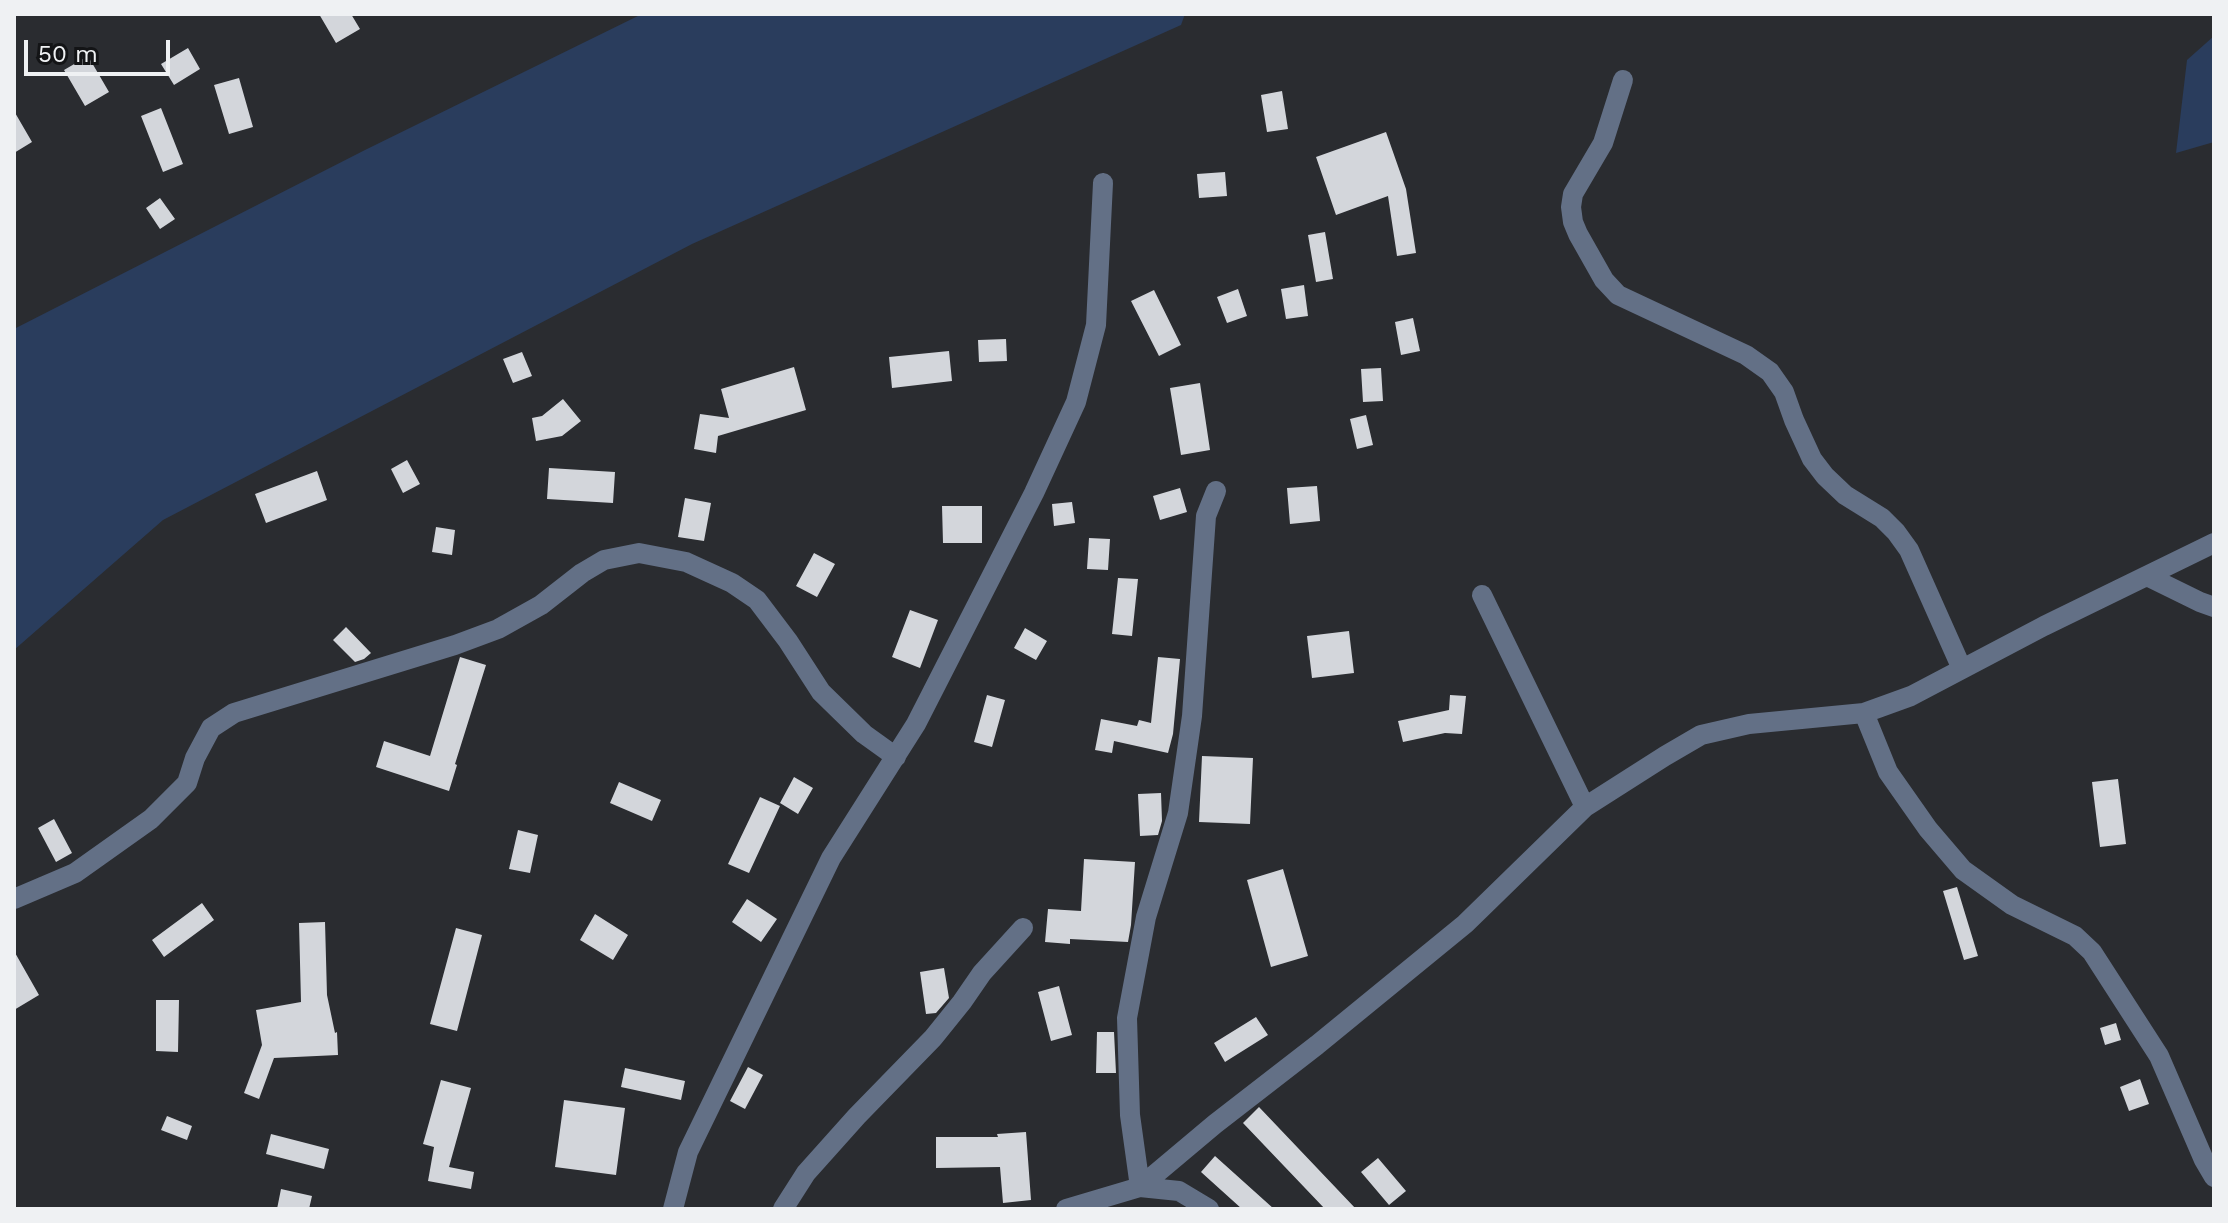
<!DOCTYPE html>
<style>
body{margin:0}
#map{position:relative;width:2228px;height:1223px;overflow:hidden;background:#2a2c30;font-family:"Work Sans",sans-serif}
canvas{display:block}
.frame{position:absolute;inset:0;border:16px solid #eff1f3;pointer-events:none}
.scale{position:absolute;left:24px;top:40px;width:146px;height:36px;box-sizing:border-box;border:4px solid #eff1f3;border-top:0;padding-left:10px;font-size:24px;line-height:28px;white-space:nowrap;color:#eff1f3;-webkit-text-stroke:6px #131416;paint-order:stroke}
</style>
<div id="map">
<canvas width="2228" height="1223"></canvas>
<div class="frame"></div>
<div class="scale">50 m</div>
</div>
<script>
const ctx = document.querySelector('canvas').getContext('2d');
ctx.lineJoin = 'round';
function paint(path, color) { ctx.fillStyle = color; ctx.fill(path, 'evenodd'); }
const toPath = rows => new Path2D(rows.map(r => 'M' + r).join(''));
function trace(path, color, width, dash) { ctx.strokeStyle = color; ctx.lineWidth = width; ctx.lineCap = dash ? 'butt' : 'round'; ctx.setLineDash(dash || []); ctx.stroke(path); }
paint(toPath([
 [642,14,1185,14,1181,25,692,244,163,520,14,650,14,329,365,150],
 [2214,36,2214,142,2176,153,2187,60]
]), '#2a3d5d');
paint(toPath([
 [319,14,351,14,360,29,336,43],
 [188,48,200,69,174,85,161,64],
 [88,56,109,92,85,106,64,70],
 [239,78,253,127,229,134,214,85],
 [1282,91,1288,129,1267,132,1261,95],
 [161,108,183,164,163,172,141,116],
 [14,111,32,142,14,153],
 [1386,132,1406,189,1416,253,1397,256,1388,196,1336,215,1316,157],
 [1225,172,1227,196,1199,198,1197,174],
 [160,198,175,219,160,229,146,208],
 [1325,232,1333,279,1316,282,1308,235],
 [1304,285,1308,316,1286,319,1281,289],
 [1238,289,1247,316,1227,323,1217,297],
 [1154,290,1181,345,1159,356,1131,301],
 [1413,318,1420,351,1401,355,1395,322],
 [1006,339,1007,361,979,362,978,340],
 [949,351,952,381,892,388,889,357],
 [522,352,532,376,513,383,503,359],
 [794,367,806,410,718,436,716,453,694,449,700,414,729,418,721,389],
 [1381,368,1383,401,1363,402,1361,369],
 [1200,383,1210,450,1181,455,1170,388],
 [563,399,581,421,562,436,536,441,532,418,542,416],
 [1366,415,1373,445,1357,449,1350,419],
 [407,460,420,484,403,493,391,469],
 [549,468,615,472,613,503,547,499],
 [317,471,327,500,266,523,255,494],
 [1317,486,1320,521,1290,524,1287,488],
 [1180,488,1187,512,1160,520,1153,496],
 [685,498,711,503,704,541,678,537],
 [1072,502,1075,523,1054,526,1052,504],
 [942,506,982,506,982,543,943,543],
 [436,527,455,530,452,555,432,552],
 [1089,538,1110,539,1108,570,1087,569],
 [814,553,835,564,817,597,796,586],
 [1118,578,1138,579,1132,636,1112,634],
 [910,610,938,620,920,668,892,657],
 [346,627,371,653,364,659,355,662,333,640],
 [1025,628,1047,641,1036,660,1014,648],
 [1349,631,1354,673,1312,678,1307,636],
 [460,657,486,665,455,764,457,765,449,791,376,767,384,741,430,756],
 [1158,657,1180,659,1173,734,1168,753,1114,741,1112,753,1095,750,1101,719,1137,726,1139,720,1151,723],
 [987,695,1005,700,992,747,974,742],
 [1450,695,1466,696,1462,734,1445,733,1403,742,1398,721,1449,710],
 [1202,756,1253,758,1250,824,1199,822],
 [794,777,813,788,798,814,780,803],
 [2118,779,2126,844,2100,847,2092,782],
 [619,782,661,800,652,821,610,803],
 [1161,793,1162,821,1158,835,1140,836,1138,794],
 [760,797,780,806,749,873,728,864],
 [54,819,72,853,56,862,38,828],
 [518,830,538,835,530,873,509,869],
 [1084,859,1135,862,1131,925,1128,942,1070,939,1070,944,1045,942,1048,909,1081,911],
 [1283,869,1308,956,1271,967,1247,880],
 [1957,887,1978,956,1964,960,1943,891],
 [747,899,777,919,761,942,732,922],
 [202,903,214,920,164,957,152,940],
 [595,914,628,935,613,960,580,940],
 [325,922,327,995,335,1033,337,1032,338,1055,274,1058,259,1099,244,1093,262,1045,256,1010,301,1002,299,923],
 [456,928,482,935,457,1031,430,1024],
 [14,951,39,995,14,1010],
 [944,968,949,998,936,1013,926,1014,920,972],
 [1059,986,1072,1035,1051,1041,1038,992],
 [156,1000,179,1000,178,1052,156,1051],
 [1256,1017,1268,1035,1225,1062,1214,1043],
 [2116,1023,2121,1040,2105,1045,2100,1028],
 [1097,1032,1114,1032,1116,1073,1096,1073],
 [748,1067,763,1075,745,1109,730,1101],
 [625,1068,685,1081,681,1100,621,1087],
 [2140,1079,2149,1104,2129,1111,2120,1087],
 [441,1080,471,1088,449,1167,474,1172,471,1189,428,1181,434,1147,423,1144],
 [564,1100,625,1108,616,1175,555,1167],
 [1259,1107,1356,1209,1325,1209,1243,1123],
 [167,1116,192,1126,187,1140,161,1130],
 [1026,1132,1031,1200,1003,1203,1000,1167,936,1168,936,1137,998,1137,997,1134],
 [271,1134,329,1149,324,1169,266,1154],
 [1215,1156,1274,1209,1242,1209,1201,1172],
 [1378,1158,1406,1191,1389,1205,1361,1172],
 [281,1189,312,1196,309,1209,277,1209]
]), '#d3d6db');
trace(toPath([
 [1623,80,1603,143,1573,194,1571,207,1573,222,1578,234,1604,280,1618,295,1746,355,1770,372,1784,392,1794,420,1812,459,1825,476,1845,495,1882,518,1896,532,1909,550,1962,669],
 [2147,576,2200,602,2214,607],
 [1482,595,1585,807],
 [1864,713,1888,772,1928,829,1963,870,2012,905,2075,936,2092,952,2159,1056,2204,1160,2214,1177],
 [14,899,75,873,151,819,187,783,195,758,211,728,234,713,455,645,498,629,541,605,582,573,604,560,639,553,686,562,732,583,757,600,788,641,821,692,864,734,896,757],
 [1140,1187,1215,1124,1317,1045,1465,924,1585,807,1665,756,1701,735,1749,724,1864,713,1911,696,2044,626,2214,543],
 [1140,1187,1130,1115,1127,1018,1146,917,1178,813,1192,716,1206,516,1216,491],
 [673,1209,688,1152,831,858,916,724,1034,493,1076,402,1096,325,1103,183],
 [783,1209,806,1173,857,1116,933,1038,962,1002,982,973,1023,928],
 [1066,1209,1140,1187,1179,1191,1209,1209]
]), '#637086', 20);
</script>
